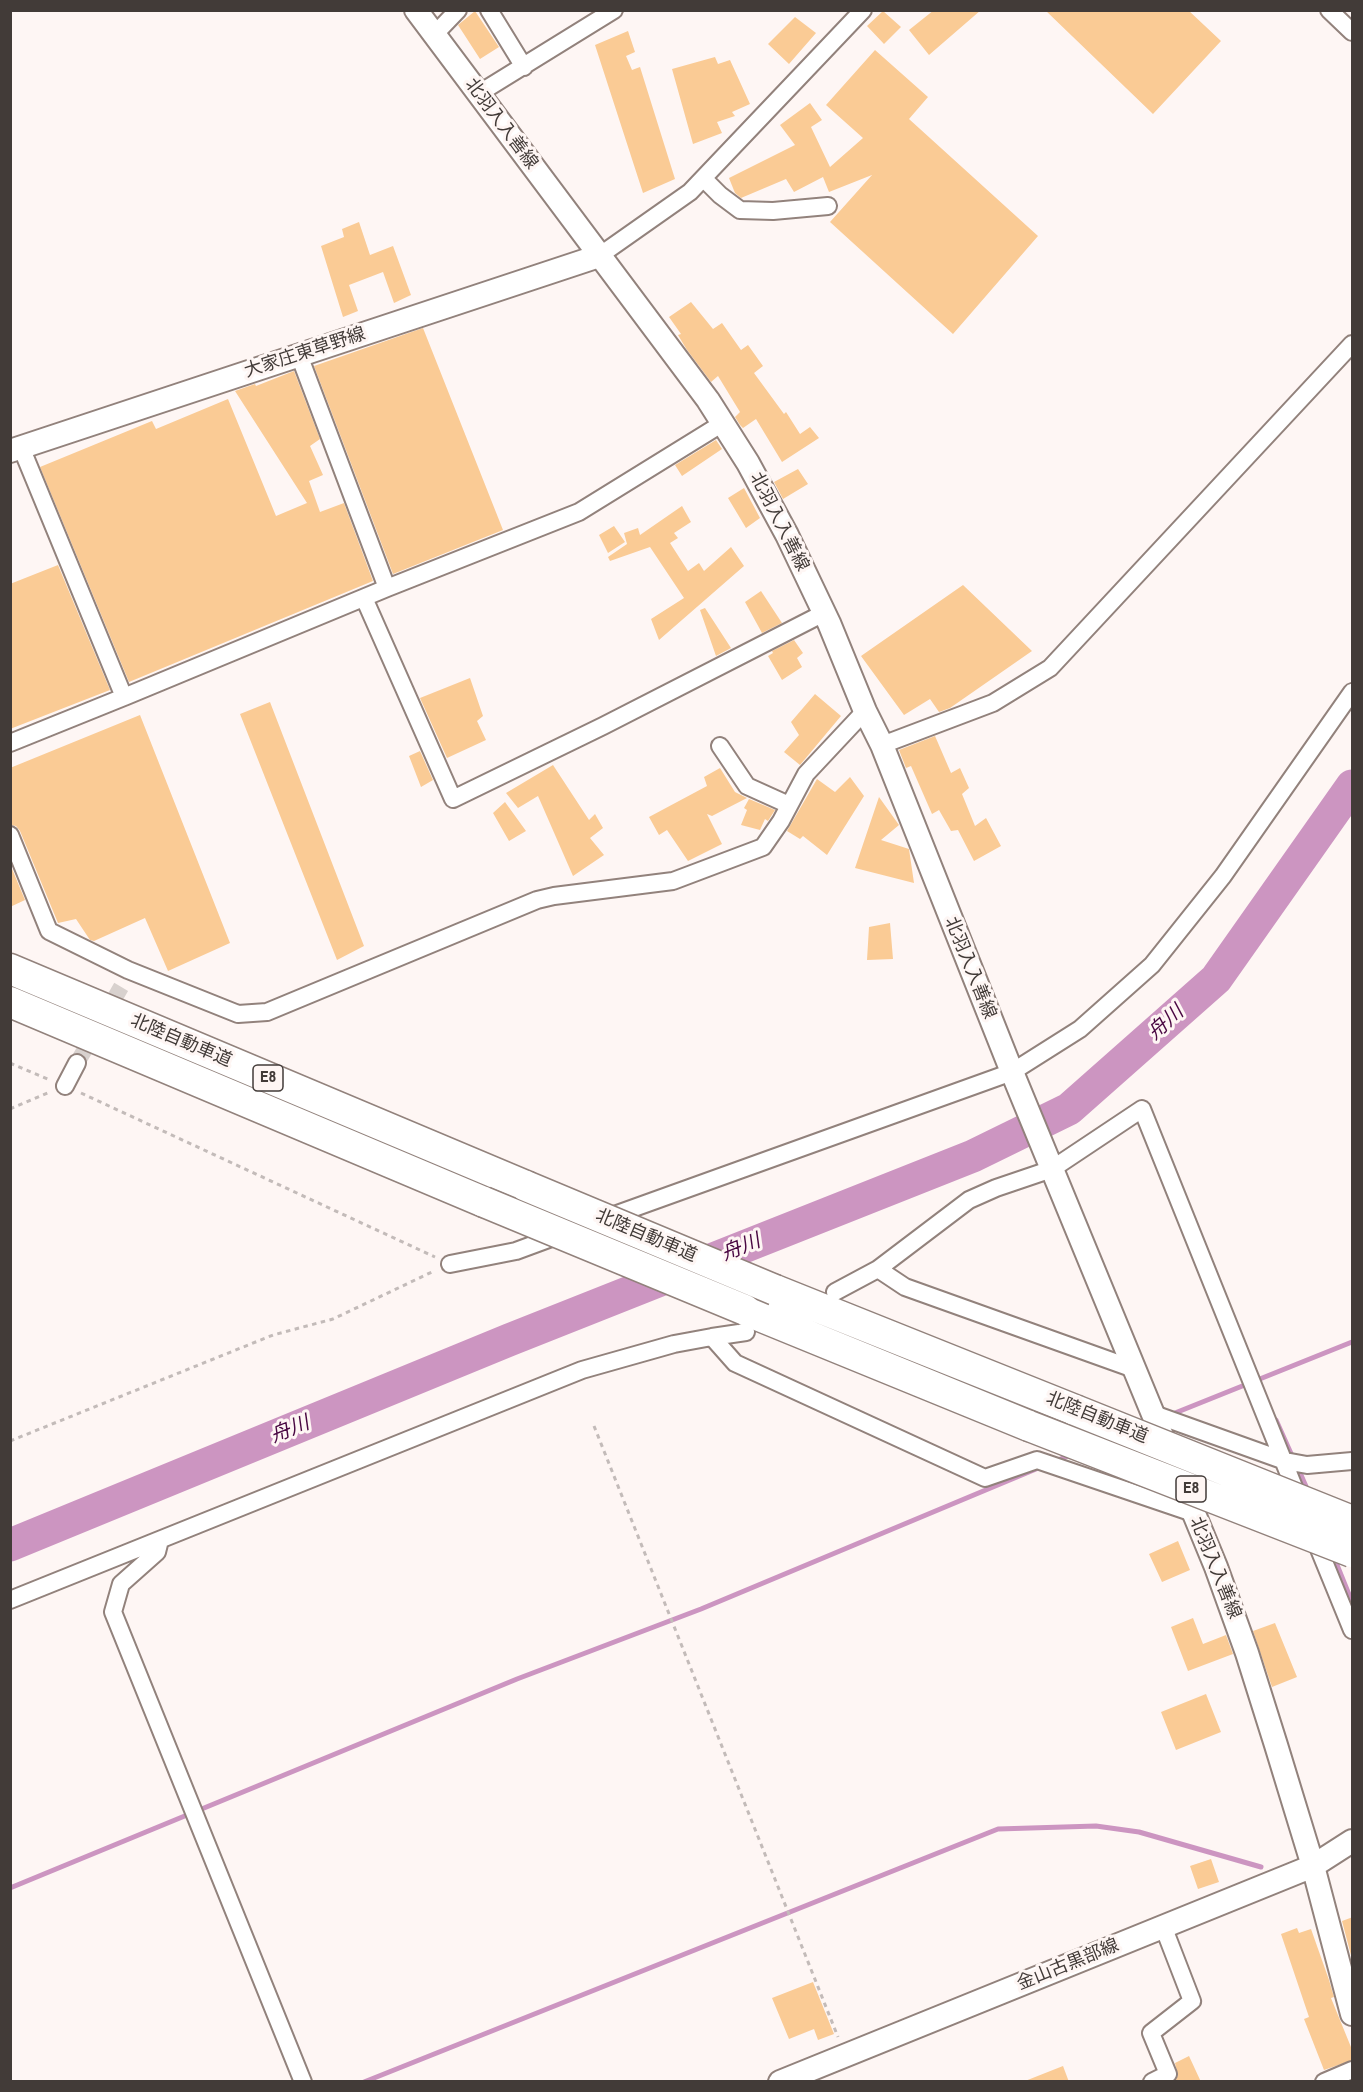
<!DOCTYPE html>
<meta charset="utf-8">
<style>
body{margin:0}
#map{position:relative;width:1363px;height:2092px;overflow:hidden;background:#fef6f4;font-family:"Archivo Narrow",sans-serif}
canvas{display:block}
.frame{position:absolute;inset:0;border:12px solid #423b38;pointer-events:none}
</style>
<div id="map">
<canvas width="1363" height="2092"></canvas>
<div class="frame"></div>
</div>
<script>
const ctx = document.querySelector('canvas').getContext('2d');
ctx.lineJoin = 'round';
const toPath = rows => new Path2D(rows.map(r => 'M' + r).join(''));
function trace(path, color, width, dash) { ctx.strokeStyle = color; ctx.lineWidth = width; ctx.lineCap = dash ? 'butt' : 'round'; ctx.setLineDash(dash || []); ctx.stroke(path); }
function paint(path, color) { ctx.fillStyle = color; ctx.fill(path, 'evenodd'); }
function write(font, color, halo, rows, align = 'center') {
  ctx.font = font + ' "Archivo Narrow","Noto Sans JP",sans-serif'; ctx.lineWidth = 6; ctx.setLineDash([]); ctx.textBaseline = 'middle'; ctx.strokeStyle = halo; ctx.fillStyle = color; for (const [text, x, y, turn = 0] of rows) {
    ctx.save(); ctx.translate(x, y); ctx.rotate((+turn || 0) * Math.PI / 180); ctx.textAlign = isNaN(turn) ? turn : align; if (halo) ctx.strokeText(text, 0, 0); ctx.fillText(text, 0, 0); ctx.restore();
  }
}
trace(toPath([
 [1170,1415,1352,1342],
 [1276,1420,1293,1458],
 [1053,1462,1073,1454],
 [1297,1466,1308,1491],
 [1333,1555,1352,1602],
 [10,1888,517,1679,701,1609,1036,1469],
 [364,2082,998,1829,1096,1826,1139,1832,1261,1867]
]), '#cc95c1', 5);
trace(toPath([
 [10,1545,509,1340,973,1156,1069,1109,1216,979,1352,786]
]), '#cc95c1', 33);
paint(toPath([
 [934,10,981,10,929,55,909,30],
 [1045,10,1188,10,1221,41,1153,114],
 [475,11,499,47,480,59,458,25],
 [883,11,901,27,884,44,867,26],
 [795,17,816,33,789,64,768,44],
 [628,31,635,52,626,56,632,70,640,67,675,179,643,193,595,45],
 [875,50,928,97,909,119,1038,236,953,334,830,222,872,175,829,192,823,177,794,192,786,179,741,198,735,193,729,178,795,145,780,125,810,103,822,120,811,127,830,167,863,138,826,105],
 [715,57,718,64,730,60,750,104,732,112,735,116,717,122,722,133,693,144,672,69],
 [359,222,370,255,393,246,411,295,394,303,383,272,349,285,358,311,343,317,321,246,344,237,342,229],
 [691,302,713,329,722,323,741,350,748,345,763,366,754,373,784,414,786,412,800,434,810,427,819,438,782,462,756,419,743,428,740,425,735,417,740,412,718,376,711,382,687,350,678,335,681,334,669,317],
 [423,328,503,530,393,574,314,366],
 [294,371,320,439,310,446,323,475,309,481,320,512,344,503,373,581,129,682,40,467,152,421,156,429,228,399,276,516,307,503,235,391,255,384,256,386],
 [716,440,722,449,682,476,675,465],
 [798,469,808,484,783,499,774,482],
 [744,488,760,518,746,528,728,498],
 [682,506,691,522,674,533,678,538,670,543,688,571,699,563,704,571,731,547,744,566,659,640,651,619,684,598,650,547,610,561,608,557,627,544,624,533,638,528,640,535],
 [614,526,625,542,608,553,599,535],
 [58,565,110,690,10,729,10,584],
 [963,585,1032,651,950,708,939,712,930,699,904,715,861,656],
 [761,591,782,623,762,633,745,602],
 [705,608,731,648,716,656,700,610],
 [794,640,803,653,797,658,802,667,782,680,768,656,773,653,772,651],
 [470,678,483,716,477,721,486,740,447,758,420,698],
 [815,694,841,716,800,765,784,752,799,735,791,722],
 [270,702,364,946,337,960,240,714],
 [140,715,230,943,168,971,145,918,94,941,90,940,76,919,58,923,20,831,16,826,10,825,10,768],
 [935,736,951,773,960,768,969,788,962,794,975,826,986,818,1001,846,974,861,958,830,951,831,939,810,932,814,911,766,906,768,899,750],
 [420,751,433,780,421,787,409,756],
 [553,765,589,820,595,814,603,828,590,838,604,855,573,876,538,796,518,808,506,793],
 [720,768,735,792,747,798,712,816,707,814,722,844,688,861,667,830,659,835,649,817,707,786,704,777],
 [850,777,864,796,827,855,803,836,800,839,787,831,817,779,835,792],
 [879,797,899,825,881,840,909,849,914,883,855,868],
 [749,799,775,810,768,821,765,819,760,830,741,825,747,810,744,808],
 [505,802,526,831,509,841,493,813],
 [10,864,25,900,10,907],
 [890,923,893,959,867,960,869,927],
 [1178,1541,1190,1570,1162,1582,1149,1554],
 [1193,1618,1203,1644,1226,1635,1233,1654,1188,1671,1171,1627],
 [1275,1623,1297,1677,1272,1687,1253,1631],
 [1206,1694,1221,1732,1176,1750,1161,1712],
 [1211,1859,1219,1882,1198,1889,1190,1866],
 [1353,1917,1353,1963,1342,1921],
 [1297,1928,1299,1933,1311,1929,1329,1980,1334,1997,1331,1998,1353,2052,1353,2060,1324,2070,1304,2019,1309,2017,1281,1934],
 [813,1982,834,2034,818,2040,814,2029,789,2039,772,1998],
 [1189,2056,1201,2082,1175,2082,1178,2075,1175,2063],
 [1063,2066,1069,2082,1025,2082,1025,2081]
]), '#facb95');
trace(toPath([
 [77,1063,124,982]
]), '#d8d1ce', 16, [16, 8]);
const street = toPath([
 [489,10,524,67],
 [1329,10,1352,32],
 [434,35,458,10],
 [478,94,614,10],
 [704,179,720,195,740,210,773,211,828,206],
 [599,256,690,192,863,10],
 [299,355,387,588],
 [364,598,453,799,603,726,824,613],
 [124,697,387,588,579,512,723,423],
 [10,743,124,697,21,447],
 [882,745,993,703,1050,668,1352,344],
 [720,746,747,786,789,805],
 [10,835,49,931,128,970,238,1014,267,1012,537,900,554,896,673,881,763,847,781,821,806,774,865,711],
 [65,1086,77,1063],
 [606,1218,1012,1072,1080,1029,1152,965,1223,876,1352,692],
 [450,1264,516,1251,562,1234],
 [878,1269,905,1287,1134,1369],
 [835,1292,878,1269,969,1200,996,1188,1052,1169,1142,1109,1300,1502],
 [746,1332,712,1337,735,1363,985,1478,1037,1460,1193,1513],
 [1151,1413,1285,1461,1307,1465,1352,1461],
 [1314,1537,1352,1630],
 [160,1540,157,1552,121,1584,113,1612,303,2082],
 [10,1600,582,1370,674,1344,712,1337],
 [1152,2082,1168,2074,1151,2033,1192,2001,1163,1926],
 [1324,2082,1352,2070]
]);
const secondary = toPath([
 [416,10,708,400,748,463,787,535,829,623,865,711,882,745,1012,1072,1216,1567,1247,1653,1276,1745,1313,1866,1352,2014],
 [10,451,599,256],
 [780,2082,1313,1866,1352,1841]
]);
const highway = toPath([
 [10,969,526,1186],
 [10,1002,484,1202],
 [775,1290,1075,1410],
 [745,1310,1029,1426]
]);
trace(street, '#92827c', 20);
trace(secondary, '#92827c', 26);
trace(highway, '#92827c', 33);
trace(toPath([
 [10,1063,50,1080],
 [81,1093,435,1257],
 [10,1109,50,1092],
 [594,1426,838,2037],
 [10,1441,273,1335,333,1319,434,1271]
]), '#c3bbb9', 3, [4.5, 4.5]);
trace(street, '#fff', 16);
trace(secondary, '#fff', 22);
trace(highway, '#fff', 30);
const highwayBridge = toPath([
 [526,1186,775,1290],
 [484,1202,745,1310],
 [1075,1410,1352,1521],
 [1029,1426,1352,1552]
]);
trace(highwayBridge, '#92827c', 33, []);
trace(highwayBridge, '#fff', 30);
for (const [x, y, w] of [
 [268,1078,30],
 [1191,1489,30]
]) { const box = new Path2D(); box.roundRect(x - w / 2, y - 13, w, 26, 4.5); ctx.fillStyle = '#fef6f4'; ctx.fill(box); trace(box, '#423b38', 1.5); }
write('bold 16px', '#423b38', null, [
 ["E8",268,1078],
 ["E8",1191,1489]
]);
write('18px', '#423b38', '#fef6f4', [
 ["北羽入入善線",501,124,53],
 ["大家庄東草野線",305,353,-18],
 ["北羽入入善線",779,522,63],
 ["北羽入入善線",970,968,68],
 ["北陸自動車道",181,1041,23],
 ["北陸自動車道",646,1236,23],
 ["北陸自動車道",1097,1418,22],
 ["北羽入入善線",1215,1568,68],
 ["金山古黒部線",1068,1965,-22]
]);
write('italic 20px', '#4a0843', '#fef6f4', [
 ["舟川",1166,1023,-42],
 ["舟川",741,1248,-22],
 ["舟川",290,1430,-22]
]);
</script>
